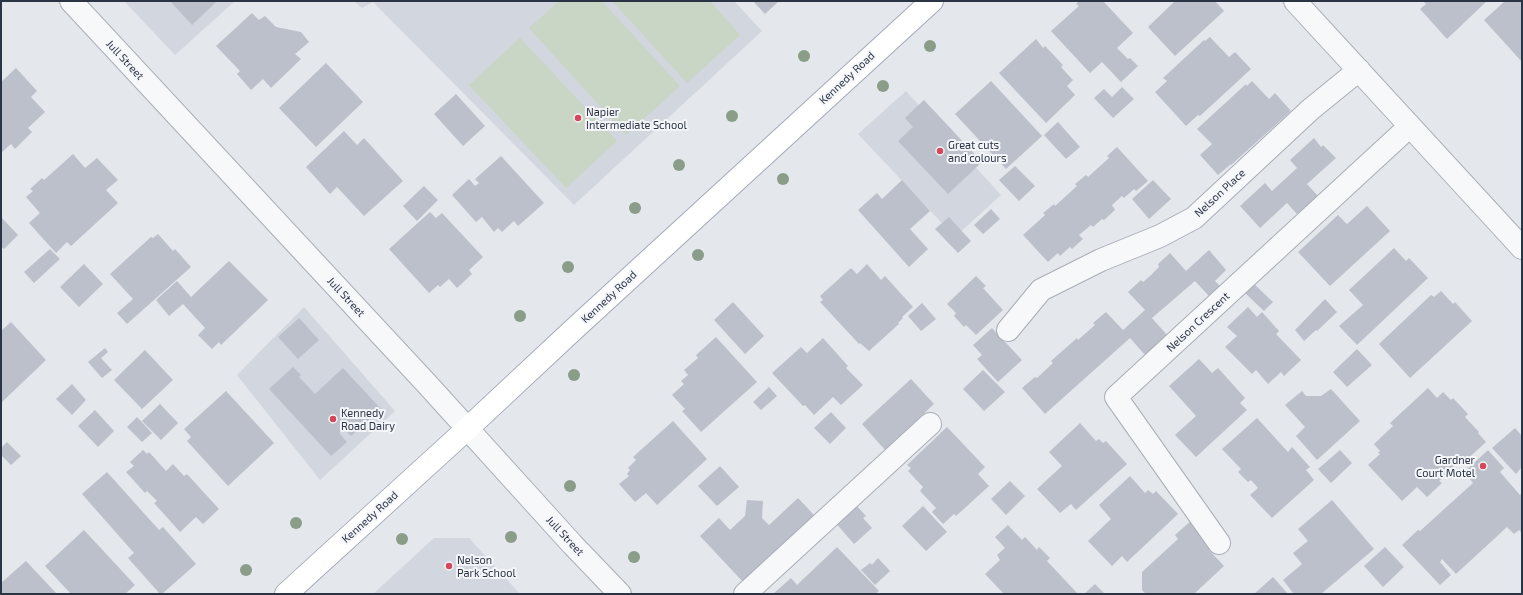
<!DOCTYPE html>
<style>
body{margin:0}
#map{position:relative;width:1523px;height:595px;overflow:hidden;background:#e4e7ec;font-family:"Exo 2",sans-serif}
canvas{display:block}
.frame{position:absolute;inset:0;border:2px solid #2b3445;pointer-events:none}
</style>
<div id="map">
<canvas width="1523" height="595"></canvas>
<div class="frame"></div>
</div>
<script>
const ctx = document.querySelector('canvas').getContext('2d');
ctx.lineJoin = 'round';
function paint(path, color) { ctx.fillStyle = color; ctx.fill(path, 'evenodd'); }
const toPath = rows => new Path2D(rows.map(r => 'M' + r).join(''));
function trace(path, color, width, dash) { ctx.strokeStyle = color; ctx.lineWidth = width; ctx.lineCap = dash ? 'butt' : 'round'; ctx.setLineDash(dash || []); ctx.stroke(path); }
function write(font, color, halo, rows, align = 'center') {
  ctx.font = font + ' "Exo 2",sans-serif'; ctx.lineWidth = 4; ctx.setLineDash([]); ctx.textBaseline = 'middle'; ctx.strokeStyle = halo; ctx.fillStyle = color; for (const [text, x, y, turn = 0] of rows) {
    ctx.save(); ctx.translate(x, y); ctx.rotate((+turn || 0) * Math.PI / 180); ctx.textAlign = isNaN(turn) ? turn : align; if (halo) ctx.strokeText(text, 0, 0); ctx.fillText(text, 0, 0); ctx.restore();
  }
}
paint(toPath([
 [124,1,235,1,175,55],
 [354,1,734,1,762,31,574,205,373,2,362,8],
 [906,91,1001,195,955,237,858,134],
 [304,307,395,411,320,480,237,375],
 [434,538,469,538,520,594,373,594]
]), '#d2d6de');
paint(toPath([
 [559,1,602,1,680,86,626,135,529,28],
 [612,1,710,1,740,35,687,83],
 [520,38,617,141,566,188,469,85]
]), '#c9d6c5');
paint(toPath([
 [170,1,217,1,192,25],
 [753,1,779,1,765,14],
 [1079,1,1103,1,1133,33,1117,48,1128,59,1130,58,1138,66,1121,82,1102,62,1090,73,1051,31,1079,6,1076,4],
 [1175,1,1215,1,1224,11,1175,56,1148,27],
 [1423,1,1487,1,1447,39,1420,9,1426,4],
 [1505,1,1522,1,1522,62,1484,20],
 [252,13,259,20,265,16,276,27,301,32,309,42,295,54,301,59,271,88,263,79,251,90,237,74,240,71,216,46],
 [1210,37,1229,57,1235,52,1251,69,1200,116,1198,115,1186,126,1155,92,1167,81,1163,78,1204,40,1205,41],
 [1036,39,1043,48,1045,46,1063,65,1061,67,1073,80,1067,86,1075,95,1046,123,999,73],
 [326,63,363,102,316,147,279,108],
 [16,68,37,91,31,97,45,112,28,128,32,132,15,149,11,144,1,153,1,82],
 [991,81,1042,136,1006,169,955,114],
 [1252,81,1269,99,1275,93,1291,111,1231,165,1231,164,1218,175,1200,155,1212,144,1197,129,1246,84,1247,86],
 [1122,87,1134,99,1113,118,1094,98,1104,89,1112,97],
 [456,94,485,126,463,146,434,114],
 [924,100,982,162,948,194,898,141,913,127,905,118],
 [1058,122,1080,147,1066,159,1044,135],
 [344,131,357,145,364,138,403,181,364,216,337,187,330,194,306,167],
 [1314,138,1321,147,1323,145,1336,158,1307,184,1318,196,1297,214,1287,203,1260,228,1240,206,1265,183,1272,191,1297,168,1290,160],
 [1117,147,1148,181,1136,191,1134,189,1124,198,1122,196,1112,205,1115,210,1104,220,1102,219,1093,227,1091,225,1079,235,1083,239,1072,249,1070,247,1060,256,1058,253,1048,262,1023,235,1045,215,1043,213,1054,204,1055,206,1077,186,1075,184,1086,175,1088,177,1109,158,1107,156],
 [73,154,85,168,97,158,118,180,106,190,118,203,71,246,67,242,56,253,29,223,40,213,26,197,33,191,30,189,42,178,44,180],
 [501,156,544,203,518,226,514,221,502,232,498,228,494,232,482,217,476,222,452,195,469,179,475,186,479,183,475,179],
 [1015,166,1035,186,1019,201,999,180],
 [902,180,930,211,910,229,928,249,909,267,858,210,877,193,882,199],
 [1153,180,1171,199,1149,219,1132,199],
 [424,186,438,200,417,221,403,206],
 [1367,206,1390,231,1330,286,1298,252,1338,215,1347,224],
 [991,209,1000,219,983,234,974,225],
 [430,212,436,218,442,213,483,257,469,270,472,274,457,288,449,279,440,287,438,285,429,293,389,249],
 [1,217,18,235,4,249,1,247],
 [949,217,971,241,958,253,935,229],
 [158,234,173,251,175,249,191,267,127,324,117,313,133,299,110,274,151,237,153,238],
 [1394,248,1406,261,1409,258,1428,278,1357,345,1339,326,1363,305,1349,290],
 [50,249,60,259,34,283,24,272],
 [1209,250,1226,270,1215,281,1220,286,1209,296,1195,281,1152,318,1167,335,1145,355,1130,338,1045,414,1022,388,1035,377,1037,378,1053,363,1051,361,1077,338,1078,340,1095,325,1093,323,1106,312,1123,330,1145,310,1128,292,1141,280,1143,282,1151,275,1159,267,1158,264,1170,253,1186,271],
 [229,261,268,300,221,345,219,342,212,349,198,335,205,328,183,304,169,316,156,300,177,281,191,297],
 [84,264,103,284,79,307,60,287],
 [867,264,881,280,885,276,913,307,902,317,903,318,898,323,899,324,869,351,860,343,859,344,820,302,823,300,820,296,851,268,857,274],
 [976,276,986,286,983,288,1003,310,976,335,966,325,964,327,954,316,956,313,947,304],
 [1254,284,1273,302,1264,311,1245,293],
 [1441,291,1453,304,1455,302,1472,321,1410,378,1379,344,1431,295,1434,297],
 [1325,299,1337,312,1317,331,1316,330,1304,341,1295,330],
 [733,302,764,336,745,354,714,320],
 [922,303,936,319,921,331,908,316],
 [1248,307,1257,317,1262,312,1279,331,1276,334,1301,360,1284,376,1281,372,1268,384,1256,370,1252,374,1225,347,1237,336,1227,327],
 [299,318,319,340,298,359,278,337],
 [11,322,46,360,1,403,1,331],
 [992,328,1022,360,998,382,977,359,982,355,973,345],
 [716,337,757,382,701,432,682,411,685,409,672,395,684,384,681,381,688,375,684,370,698,358,696,355],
 [823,338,848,366,846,368,863,385,841,405,833,397,814,415,805,405,803,406,772,373,801,347,807,353],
 [105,348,108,352,101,358,112,370,102,378,88,362],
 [1357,349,1372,365,1347,387,1333,372],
 [145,350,173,380,142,409,114,380],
 [1199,359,1212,373,1218,368,1245,398,1240,403,1247,410,1196,457,1175,435,1196,416,1169,386],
 [293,367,301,375,299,377,315,394,343,368,381,409,351,436,344,429,339,433,347,442,331,456,269,389],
 [983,370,1005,392,984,411,963,389],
 [911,379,934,404,885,450,862,424],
 [72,384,86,400,72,415,56,399],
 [769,387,777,396,761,410,753,402],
 [1428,388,1437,398,1443,392,1451,400,1453,398,1468,414,1465,417,1479,432,1478,433,1486,442,1461,465,1453,456,1448,460,1454,467,1439,481,1442,483,1427,497,1417,487,1402,501,1368,465,1380,454,1378,453,1380,451,1374,444,1393,426,1390,423],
 [1331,389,1360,421,1317,460,1296,436,1305,427,1285,405,1302,391,1306,396,1321,396],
 [226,391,274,443,228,486,187,441,191,437,184,429],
 [160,404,178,423,161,440,142,421],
 [95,410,114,431,98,447,78,426],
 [831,412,846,428,830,444,814,428],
 [137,417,152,433,142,442,127,427],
 [1257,418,1288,452,1292,447,1310,467,1306,470,1314,480,1272,518,1250,495,1258,488,1251,480,1248,482,1238,472,1241,469,1222,449],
 [673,421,707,459,657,505,646,493,635,502,619,484,629,476,627,474,630,470,628,468,636,460,633,457],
 [1080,423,1096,441,1099,439,1103,443,1106,441,1127,464,1076,510,1071,504,1060,513,1037,489,1062,466,1049,452],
 [947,427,985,467,978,474,989,486,956,516,954,514,943,524,932,512,936,508,920,491,923,487,908,471,911,468,907,465],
 [1515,428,1522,436,1522,467,1516,474,1492,448],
 [7,442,21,456,11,465,1,455,1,448],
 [143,450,147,454,149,452,166,471,173,464,184,476,187,474,219,509,203,524,196,517,180,532,154,503,157,501,147,491,145,493,126,472,134,466,130,462],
 [1340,450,1352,463,1331,483,1318,469],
 [1488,450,1504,468,1500,472,1520,495,1522,493,1522,533,1519,530,1514,534,1507,527,1456,574,1442,559,1440,562,1451,575,1440,585,1402,545,1418,530,1420,531,1473,483,1464,472],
 [720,466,739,487,717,506,698,486],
 [107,472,159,530,163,527,196,564,162,594,160,594,128,558,134,553,82,494],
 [1130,476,1145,493,1148,490,1153,494,1156,491,1178,514,1127,562,1122,556,1112,566,1088,541,1111,519,1099,505],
 [1010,481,1025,496,1006,515,991,499],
 [798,498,814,515,743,582,700,536,719,518,730,530,745,516,747,500,763,501,762,518,769,525],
 [1332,500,1374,549,1321,594,1294,594,1283,580,1302,564,1293,553,1308,541,1298,529],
 [854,503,866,516,863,518,872,528,854,544,834,521],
 [923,506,947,532,926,551,902,526],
 [1193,519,1211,548,1209,550,1224,566,1194,594,1146,594,1142,590,1142,572,1178,539,1175,535],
 [1008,525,1022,540,1025,537,1037,550,1039,547,1050,558,1047,561,1078,594,1004,594,985,574,1000,560,997,555,1005,548,995,537],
 [84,530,135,585,125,594,71,594,45,566],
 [837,547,879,591,875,594,773,594,791,578,797,585],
 [1385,547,1404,567,1383,587,1364,566],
 [878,558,890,571,875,585,861,570,870,563,872,565],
 [26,561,57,594,1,594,1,583],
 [1273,577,1288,594,1254,594],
 [1095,584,1105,594,1084,594]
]), '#bbc0ca');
const minor = toPath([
 [71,1,427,384,572,544,620,594],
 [1295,1,1522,248],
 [1008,330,1041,290,1101,260,1160,236,1194,218,1311,109,1359,70],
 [1219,543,1116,397,1410,126],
 [745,594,930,424]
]);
const major = toPath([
 [286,594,467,429,573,330,932,1]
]);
trace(minor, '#a9aeb7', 24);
trace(major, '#a3abb8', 24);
trace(minor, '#f7f8fa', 22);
trace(major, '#fff', 22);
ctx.fillStyle = '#899d89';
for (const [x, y] of [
 [930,46],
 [804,56],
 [883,86],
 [732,116],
 [679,165],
 [783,179],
 [635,208],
 [698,255],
 [568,267],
 [520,316],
 [574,375],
 [570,486],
 [296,523],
 [511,537],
 [402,539],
 [634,557],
 [246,570]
]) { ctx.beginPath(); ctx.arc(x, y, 6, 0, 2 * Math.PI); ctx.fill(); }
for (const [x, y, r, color] of [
 [578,118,4,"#d1495b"],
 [940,151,4,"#d1495b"],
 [333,419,4,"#d1495b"],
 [1483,466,4,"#d1495b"],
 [449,566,4,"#d1495b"]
]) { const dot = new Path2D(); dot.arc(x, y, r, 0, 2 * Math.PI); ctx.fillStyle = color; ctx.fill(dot); trace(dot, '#f4f6f9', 1.5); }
write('11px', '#2b3445', '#f4f6f9', [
 ["Jull Street",125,60,47],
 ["Kennedy Road",847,78,-43],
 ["Nelson Place",1220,193,-43],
 ["Jull Street",346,297,47],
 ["Kennedy Road",609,297,-43],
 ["Nelson Crescent",1198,322,-43],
 ["Kennedy Road",370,517,-42],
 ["Jull Street",565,536,47]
]);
write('11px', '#2b3445', '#f4f6f9', [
 ["Napier",586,112],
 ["Intermediate School",586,125],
 ["Great cuts",948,145],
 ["and colours",948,158],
 ["Kennedy",341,413],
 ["Road Dairy",341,426],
 ["Gardner",1475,460,"right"],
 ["Court Motel",1475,473,"right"],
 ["Nelson",457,560],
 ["Park School",457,573]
], 'left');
</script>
